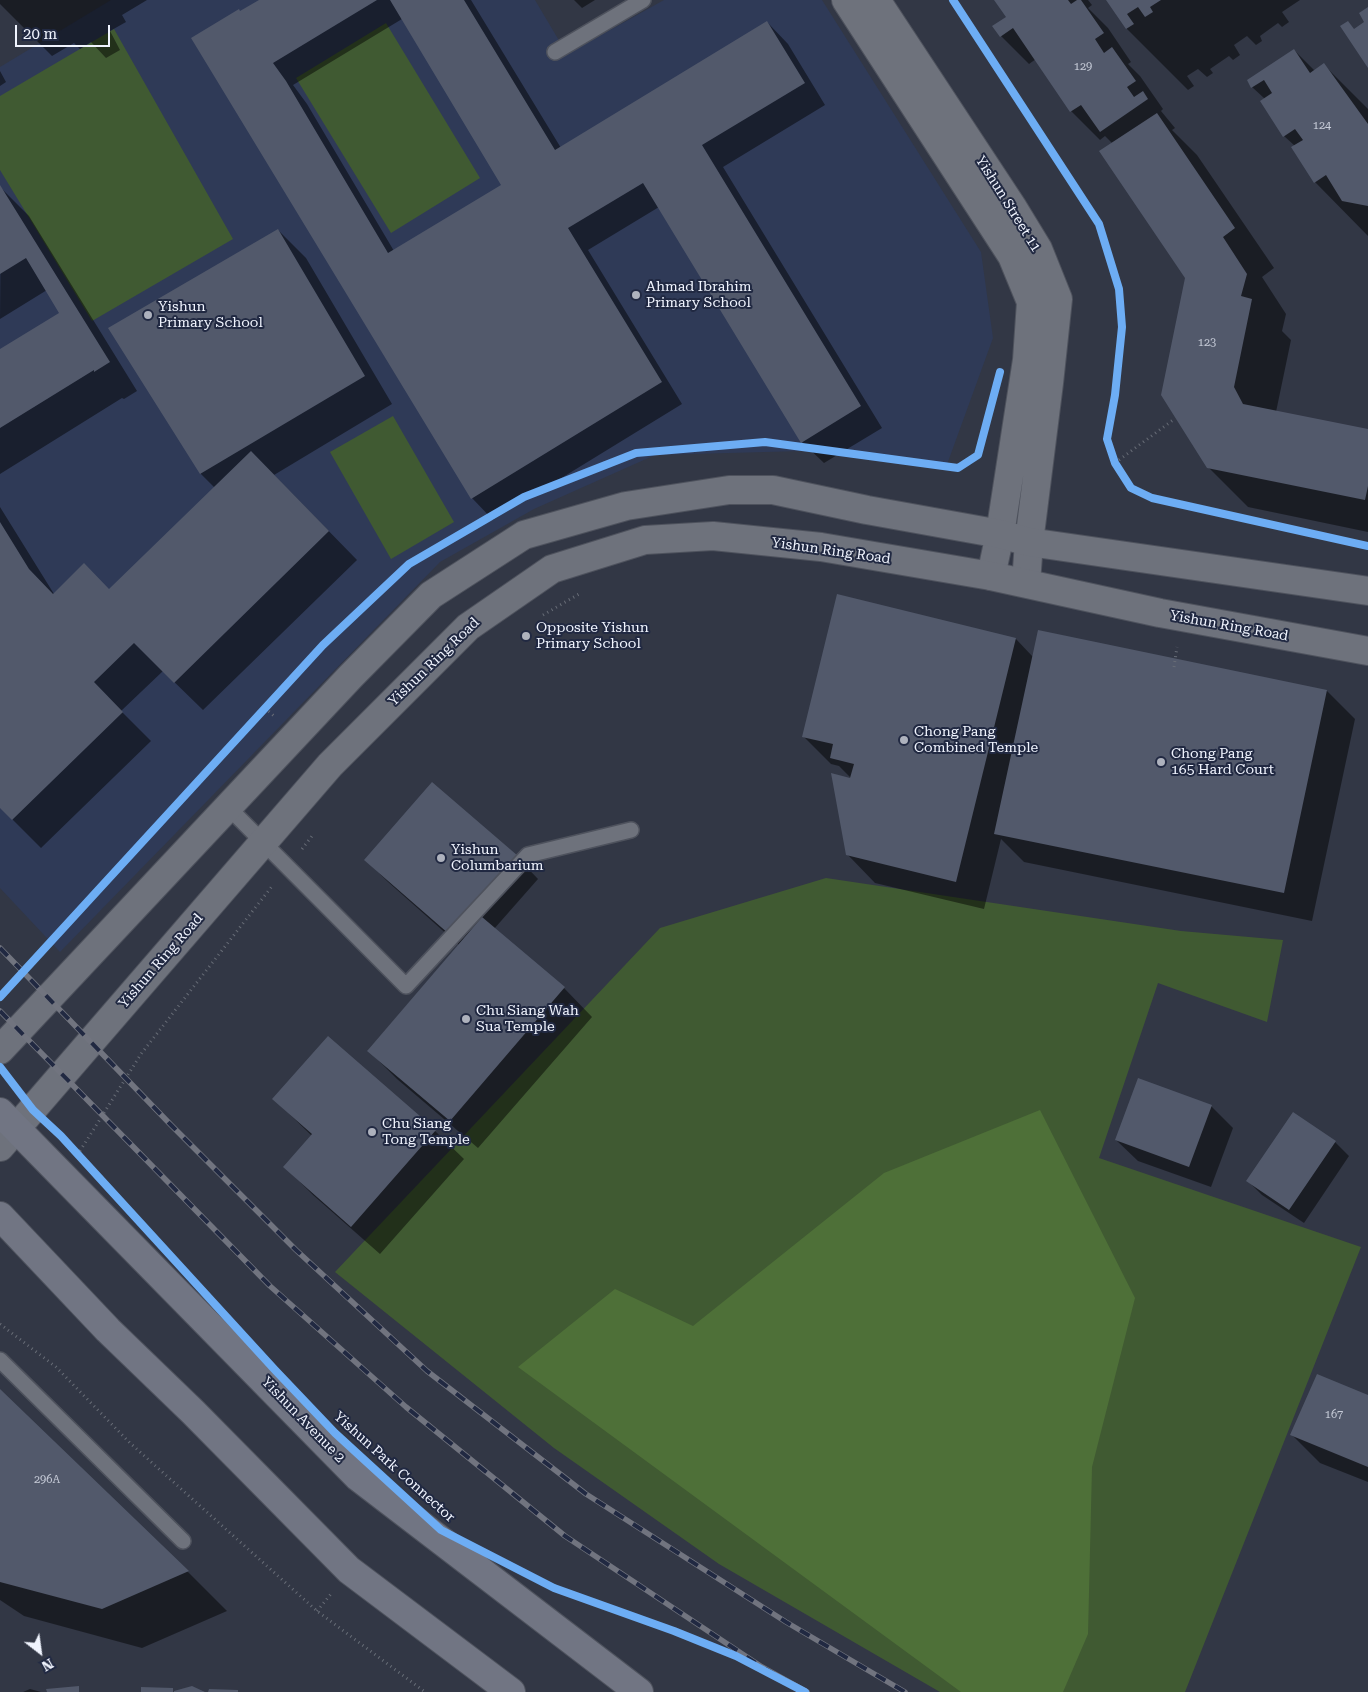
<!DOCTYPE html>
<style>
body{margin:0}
#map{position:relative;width:1368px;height:1692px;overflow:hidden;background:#323745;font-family:"Roboto Serif",serif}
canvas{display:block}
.north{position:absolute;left:15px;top:1627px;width:50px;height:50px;-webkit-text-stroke:4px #212942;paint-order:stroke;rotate:150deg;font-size:14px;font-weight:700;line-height:20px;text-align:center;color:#f0f4fe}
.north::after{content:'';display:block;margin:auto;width:18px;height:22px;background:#f0f4fe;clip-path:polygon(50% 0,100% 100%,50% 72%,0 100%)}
.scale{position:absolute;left:15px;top:25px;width:95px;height:22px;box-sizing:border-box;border:2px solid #f0f4fe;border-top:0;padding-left:6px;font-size:15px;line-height:18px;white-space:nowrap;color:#f0f4fe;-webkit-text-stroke:4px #212942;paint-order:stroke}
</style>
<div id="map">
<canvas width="1368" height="1692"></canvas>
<div class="north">N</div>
<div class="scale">20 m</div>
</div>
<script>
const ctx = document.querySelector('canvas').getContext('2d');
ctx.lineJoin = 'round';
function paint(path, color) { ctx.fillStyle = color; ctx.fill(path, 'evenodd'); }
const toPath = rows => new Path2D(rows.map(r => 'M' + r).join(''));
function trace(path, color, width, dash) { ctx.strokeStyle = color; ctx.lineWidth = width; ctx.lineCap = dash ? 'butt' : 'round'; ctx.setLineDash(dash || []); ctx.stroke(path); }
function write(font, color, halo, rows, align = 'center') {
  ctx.font = font + ' "Roboto Serif",serif'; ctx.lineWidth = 4; ctx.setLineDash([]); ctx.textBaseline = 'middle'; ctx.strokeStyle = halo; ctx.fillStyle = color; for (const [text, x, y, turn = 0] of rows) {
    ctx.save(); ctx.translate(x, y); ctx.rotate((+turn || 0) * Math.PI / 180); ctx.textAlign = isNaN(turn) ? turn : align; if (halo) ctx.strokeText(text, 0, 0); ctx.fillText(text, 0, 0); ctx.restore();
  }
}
paint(toPath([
 [111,0,535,0,567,54,664,0,822,0,981,252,993,338,945,470,802,451,655,455,534,509,440,562,60,952,0,888,0,67]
]), '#2f3a57');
paint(toPath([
 [386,23,480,178,391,233,296,78],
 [114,29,233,239,92,321,0,170,0,96],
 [393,416,454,522,391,559,330,452],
 [826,878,1181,931,1283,940,1267,1022,1158,983,1099,1158,1361,1247,1185,1692,940,1692,719,1564,554,1448,335,1272,660,928]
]), '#405a32');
paint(toPath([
 [1040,1110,1135,1298,1092,1467,1088,1634,1063,1692,961,1692,518,1367,615,1289,693,1326,884,1173]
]), '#4e7038');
paint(toPath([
 [0,0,147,0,122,15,126,22,110,31,120,50,106,58,91,42,80,49,74,43,52,56,0,4],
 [261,0,471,0,561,148,767,22,788,44,825,105,723,167,882,428,824,463,802,442,659,207,588,250,682,404,493,520,472,498,241,13],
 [402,19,503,185,394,251,307,104,293,85],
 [574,0,595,0,582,8],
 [996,0,1088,0,1092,5,1088,8,1108,28,1131,62,1128,64,1140,76,1163,109,1161,111,1175,128,1172,130,1197,155,1274,268,1262,277,1286,314,1282,331,1291,340,1276,412,1368,430,1368,532,1248,507,1208,467,1186,278,1113,144,1105,136,1100,140,1071,111,1036,59,1029,64,1001,36,1007,17],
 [1108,0,1300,0,1282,12,1289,22,1282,27,1278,23,1260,36,1262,41,1256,45,1247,36,1234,45,1240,55,1233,60,1229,56,1210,69,1213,73,1207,77,1198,69,1187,76,1194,86,1188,90,1127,29],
 [1294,50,1315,71,1324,65,1368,109,1368,236,1315,182,1295,146,1284,136,1265,99,1252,87],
 [0,71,6,82,0,86],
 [1,188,29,216,137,391,124,399,122,398,0,474,0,351,61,313,47,290,0,319],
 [278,230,306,258,392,404,274,475,357,560,203,710,163,671,121,711,151,741,41,848,0,807,0,507,54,594,109,590,215,488,201,474,110,328],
 [1016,639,1033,657,1327,691,1355,719,1312,921,1024,862,1001,839,984,909,875,883,847,854,853,780,839,766,831,764,803,736],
 [517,857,538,879,494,929,564,988,592,1017,478,1148,397,1079,368,1050,459,945,387,881,366,860],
 [328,1037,435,1131,464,1159,380,1254,313,1195,285,1167,312,1136,274,1099],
 [1211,1106,1233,1128,1211,1187,1138,1161,1116,1140],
 [1335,1142,1349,1156,1304,1223,1262,1195,1248,1181],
 [0,1391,188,1572,227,1611,142,1648,24,1616,0,1600],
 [1368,1396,1368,1482,1320,1463,1292,1435],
 [30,1689,41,1692,23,1692]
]), '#0007');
paint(toPath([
 [259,0,377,0,273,63,286,81,388,253,501,185,390,0,464,0,555,150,767,21,805,83,702,145,861,406,801,443,643,183,568,228,662,382,471,499,191,38,239,9,240,11],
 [994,0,1068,0,1071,4,1077,0,1081,0,1104,33,1095,39,1104,53,1112,47,1136,81,1127,87,1134,97,1143,91,1148,99,1100,132,1081,105,1070,112,1013,28,1000,37,992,26,1006,17],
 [1106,0,1161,0,1150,7,1153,12,1145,17,1138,7,1127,14,1134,24,1126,29],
 [1368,7,1368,68,1340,26,1348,21,1354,29,1364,22,1359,13],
 [1294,49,1310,73,1324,63,1368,124,1368,206,1342,201,1326,175,1314,183,1291,147,1303,140,1295,129,1283,137,1260,101,1272,93,1264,80,1251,88,1247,80],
 [1157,113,1235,228,1223,237,1247,274,1241,296,1252,299,1234,387,1243,404,1368,429,1368,486,1365,500,1207,468,1161,395,1185,278,1099,151],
 [0,185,110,362,94,372,94,370,0,428,0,349,59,313,26,258,0,274],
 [278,229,365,376,200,474,108,328],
 [251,451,329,531,174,683,134,643,94,682,123,712,12,820,0,808,0,522,29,569,53,594,84,563,109,589],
 [837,594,1016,638,956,882,846,855,831,773,850,778,854,764,830,758,833,744,802,737],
 [1038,630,1327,690,1284,893,994,834],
 [432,782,518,856,449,934,364,860],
 [482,917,565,987,450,1121,367,1051],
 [328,1036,436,1130,351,1227,283,1167,312,1134,272,1099],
 [1138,1078,1212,1105,1189,1167,1115,1140],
 [1293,1112,1336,1141,1289,1210,1246,1181],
 [1317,1374,1368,1395,1368,1467,1290,1435],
 [0,1389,189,1571,102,1609,0,1582],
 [79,1686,79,1692,47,1692,46,1689],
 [192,1686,205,1692,174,1692,174,1691],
 [141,1687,173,1688,173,1692,141,1692],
 [209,1689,238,1690,238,1692,208,1692]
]), '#52596b');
const lane = toPath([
 [555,52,643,0],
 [228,807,406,986,528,855,631,830],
 [0,1360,183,1541]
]);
const street = toPath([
 [846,0,1012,256,1031,302,1027,360,1000,534,991,576],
 [876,0,1013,208,1038,249,1058,299,1049,383,1029,542,1026,583]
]);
const secondary = toPath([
 [0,1050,351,676,431,595,524,535,626,506,729,490,773,490,867,510,1000,534,1029,542,1368,591],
 [0,1147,330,765,468,627,552,569,645,540,713,536,821,547,991,576,1160,613,1368,651]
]);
const primary = toPath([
 [0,1112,358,1477,639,1692],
 [0,1216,108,1330,193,1412,349,1570,511,1692]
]);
trace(lane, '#4e525d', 18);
trace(street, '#4e525d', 30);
trace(secondary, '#4e525d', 30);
trace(primary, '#4e525d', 30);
trace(toPath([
 [1115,463,1173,420],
 [543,615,579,594],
 [1174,667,1177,647],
 [265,708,274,716],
 [302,849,312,836],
 [80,1151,141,1054,273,885],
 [0,1324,56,1367,130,1443,317,1611,425,1692],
 [317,1611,331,1594]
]), '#686d77', 3, [1, 4]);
trace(lane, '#6e727c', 15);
trace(street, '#6e727c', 28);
trace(secondary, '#6e727c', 28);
trace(primary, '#717583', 28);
const rail = toPath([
 [0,948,171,1125,296,1250,427,1371,586,1494,786,1622,905,1692],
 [0,1011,270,1286,406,1407,565,1536,762,1667,807,1692]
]);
trace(rail, '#71747f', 5.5);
trace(rail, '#212942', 4, [11]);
trace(toPath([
 [953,0,1099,224,1119,289,1122,327,1115,395,1107,439,1115,463,1131,488,1152,498,1368,546],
 [0,997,323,645,409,564,524,497,636,453,765,442,958,468,978,455,1000,372],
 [0,1067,33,1110,61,1136,275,1370,335,1433,441,1530,554,1588,674,1631,736,1656,805,1692]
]), '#6dadf4', 8);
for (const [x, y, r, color] of [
 [636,295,5,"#aeb2bd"],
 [148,315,5,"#aeb2bd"],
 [526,636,5,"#aeb2bd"],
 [904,740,5,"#aeb2bd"],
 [1161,762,5,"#aeb2bd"],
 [441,858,5,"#aeb2bd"],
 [466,1019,5,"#aeb2bd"],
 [372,1132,5,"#aeb2bd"]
]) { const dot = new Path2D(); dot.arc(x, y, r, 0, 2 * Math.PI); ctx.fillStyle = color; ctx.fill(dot); trace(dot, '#212942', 2); }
write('11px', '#c8cdd9', null, [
 ["129",1083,67],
 ["124",1322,126],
 ["123",1207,343],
 ["167",1334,1415],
 ["296A",47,1480]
]);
write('14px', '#f0f4fe', '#212942', [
 ["Yishun Street 11",1008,204,58],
 ["Yishun Ring Road",831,551,8],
 ["Yishun Ring Road",1229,626,10],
 ["Yishun Ring Road",434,662,-44],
 ["Yishun Ring Road",161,961,-49],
 ["Yishun Avenue 2",303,1420,46],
 ["Yishun Park Connector",394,1467,42]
]);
write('14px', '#f0f4fe', '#212942', [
 ["Ahmad Ibrahim",646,287],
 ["Primary School",646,303],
 ["Yishun",158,307],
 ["Primary School",158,323],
 ["Opposite Yishun",536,628],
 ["Primary School",536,644],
 ["Chong Pang",914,732],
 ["Combined Temple",914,748],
 ["Chong Pang",1171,754],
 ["165 Hard Court",1171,770],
 ["Yishun",451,850],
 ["Columbarium",451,866],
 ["Chu Siang Wah",476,1011],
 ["Sua Temple",476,1027],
 ["Chu Siang",382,1124],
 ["Tong Temple",382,1140]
], 'left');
</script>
